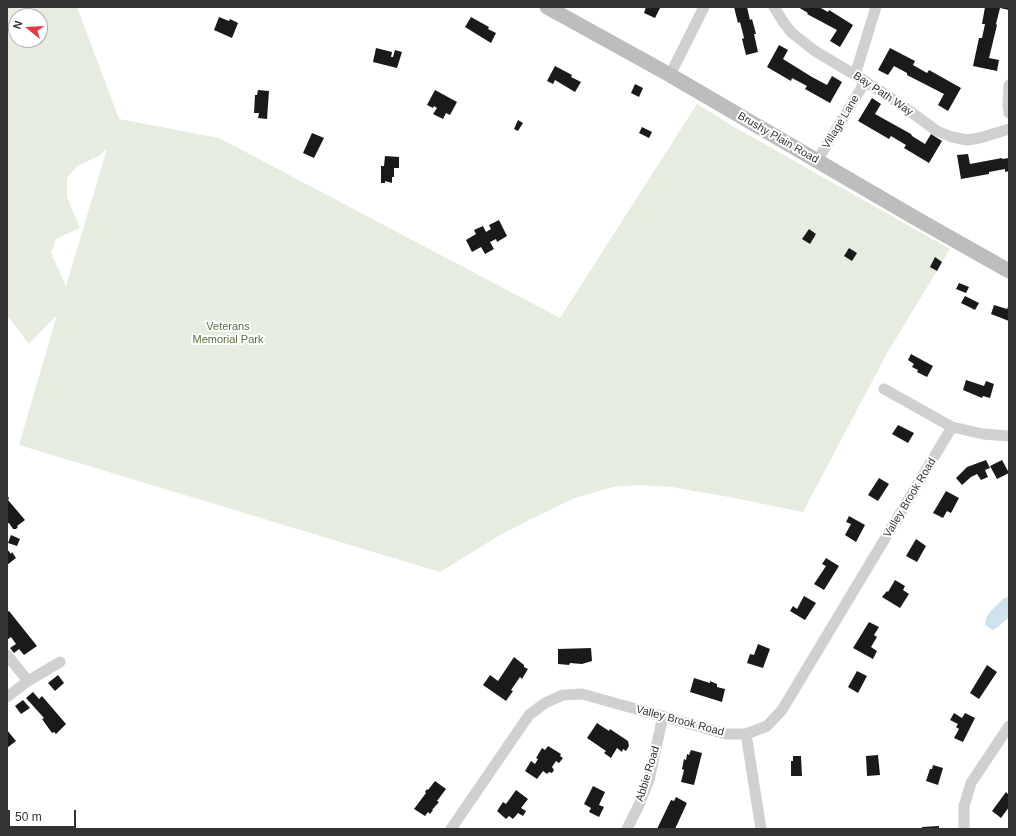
<!DOCTYPE html>
<style>
body{margin:0}
#map{position:relative;width:1016px;height:836px;overflow:hidden;background:#fff;font-family:Arial,sans-serif}
canvas{display:block}
.frame{position:absolute;inset:0;border:8px solid #333;pointer-events:none}
.north{position:absolute;left:8px;top:8px;width:40px;height:40px;box-sizing:border-box;background:#fff;border:1px solid #adadad;border-radius:50%;rotate:288deg;font-size:11px;font-weight:700;line-height:16px;text-align:center;color:#333}
.north::after{content:'';display:block;margin:auto;width:14px;height:18px;background:#e63946;clip-path:polygon(50% 0,100% 100%,50% 72%,0 100%)}
.scale{position:absolute;left:8px;top:810px;width:68px;height:18px;box-sizing:border-box;border:2px solid #333;border-top:0;padding-left:5px;font-size:12px;line-height:14px;white-space:nowrap;color:#333;-webkit-text-stroke:3px #fff;paint-order:stroke}
</style>
<div id="map">
<canvas width="1016" height="836"></canvas>
<div class="frame"></div>
<div class="north">N</div>
<div class="scale">50 m</div>
</div>
<script>
const ctx = document.querySelector('canvas').getContext('2d');
ctx.lineJoin = 'round';
function paint(path, color) { ctx.fillStyle = color; ctx.fill(path, 'evenodd'); }
const toPath = rows => new Path2D(rows.map(r => 'M' + r).join(''));
function trace(path, color, width, dash) { ctx.strokeStyle = color; ctx.lineWidth = width; ctx.lineCap = dash ? 'butt' : 'round'; ctx.setLineDash(dash || []); ctx.stroke(path); }
function write(font, color, halo, rows, align = 'center') {
  ctx.font = font + ' Arial,sans-serif'; ctx.lineWidth = 4; ctx.setLineDash([]); ctx.textBaseline = 'middle'; ctx.strokeStyle = halo; ctx.fillStyle = color; for (const [text, x, y, turn = 0] of rows) {
    ctx.save(); ctx.translate(x, y); ctx.rotate((+turn || 0) * Math.PI / 180); ctx.textAlign = isNaN(turn) ? turn : align; if (halo) ctx.strokeText(text, 0, 0); ctx.fillText(text, 0, 0); ctx.restore();
  }
}
paint(toPath([
 [7,7,77,7,119,119,219,138,560,318,697,104,736,128,950,249,886,355,803,512,729,497,672,487,635,485,613,487,575,498,531,519,500,535,440,572,19,445,57,315,29,344,7,315],
 [16,16,40,16,40,40,16,40],
 [106,149,107,149,66,286,51,253,56,239,80,228,67,197,67,178,77,166,99,156]
]), '#e6ecdf');
paint(toPath([
 [1009,597,1009,617,998,627,992,630,985,625,986,618,989,613,1004,598]
]), '#cfe2ee');
paint(toPath([
 [646,7,660,8,655,18,644,13],
 [734,7,747,7,750,20,752,19,756,34,754,34,758,52,746,55,742,39,744,38,740,22,738,23],
 [798,7,819,7,828,12,829,10,853,25,840,47,830,41,837,30,807,14,808,13],
 [985,7,1009,7,1009,10,1000,8,996,24,997,25,989,58,999,60,997,71,973,66,979,38,982,38,985,24,982,24],
 [219,17,229,21,230,19,238,23,232,38,214,30],
 [471,17,489,27,488,29,496,33,491,43,465,27],
 [779,45,788,50,783,59,812,77,827,85,832,76,842,82,830,103,805,89,807,86,792,78,791,81,767,67],
 [376,48,392,52,391,57,393,57,395,50,402,52,397,68,373,62],
 [890,48,915,61,913,65,927,73,929,70,961,88,948,111,938,105,944,94,907,75,907,73,894,66,888,75,878,70],
 [555,66,572,75,571,77,581,82,575,92,555,80,553,84,547,81],
 [635,84,643,88,639,97,631,93],
 [258,90,269,91,267,119,258,118,259,113,254,113,255,95,257,95],
 [435,90,457,102,450,115,446,113,443,119,433,114,437,108,434,106,433,108,427,105],
 [872,98,881,104,875,114,911,134,912,136,925,144,931,134,942,141,929,163,904,148,906,145,891,136,889,139,858,121],
 [518,120,523,123,518,131,514,129],
 [642,127,652,132,649,138,639,133],
 [312,133,324,138,314,158,303,153],
 [968,154,970,164,1002,158,1002,159,1009,158,1009,171,1005,172,1005,169,989,172,989,174,961,179,957,155],
 [385,156,399,157,399,168,394,168,394,177,392,177,392,183,385,181,385,183,381,183,381,166,384,166],
 [499,220,507,236,497,242,496,239,490,242,494,249,485,254,481,247,472,252,466,240,476,234,474,230,483,226,486,232,491,229,489,225],
 [809,229,816,234,810,244,802,239],
 [849,248,857,253,852,261,844,256],
 [935,257,942,262,937,271,930,267],
 [959,283,969,287,966,293,956,289],
 [965,296,979,303,975,310,961,303],
 [994,305,1007,309,1008,307,1009,308,1009,321,991,314],
 [911,354,933,366,927,377,917,372,918,370,912,367,914,364,908,360],
 [966,380,984,386,986,381,994,384,990,398,983,396,982,398,963,390],
 [898,425,914,433,908,443,892,434],
 [986,460,990,468,985,470,988,477,981,480,977,474,971,477,962,485,956,478,967,467],
 [1002,460,1009,473,997,479,990,466],
 [879,478,889,484,878,501,868,495],
 [946,491,959,498,951,513,947,511,943,518,933,513],
 [7,495,9,498,8,500,25,520,17,526,18,527,16,529,13,529,9,523,7,524],
 [849,516,865,525,856,542,845,535,851,524,846,522],
 [11,535,20,539,17,546,8,543],
 [916,539,926,546,917,562,906,556],
 [7,549,11,554,12,552,16,558,7,565],
 [826,558,839,566,824,590,814,584,826,566,822,564],
 [895,580,905,586,903,590,909,594,900,608,882,597,887,591,888,592],
 [804,596,816,603,805,620,790,611,793,606,797,609],
 [9,611,37,646,24,655,19,649,14,653,10,648,16,644,11,637,7,640,7,612],
 [869,622,879,627,874,635,877,637,871,647,877,651,873,659,853,648],
 [758,644,770,649,763,668,747,663,750,654,754,655],
 [591,648,592,661,582,664,570,663,569,665,558,664,558,649],
 [514,657,524,665,524,667,528,669,522,679,520,677,511,690,513,691,506,701,483,685,490,675,498,681],
 [987,665,997,672,979,699,970,693],
 [857,671,867,676,858,693,848,687],
 [58,675,64,683,55,691,48,683],
 [694,678,710,683,710,681,717,684,717,687,725,689,722,702,690,692],
 [33,692,39,699,42,696,66,724,56,734,54,732,52,733,42,719,44,718,26,698],
 [23,700,30,708,21,714,15,706],
 [954,713,962,718,965,713,975,718,963,742,954,738,959,729,956,727,958,724,950,720],
 [597,723,609,731,610,729,628,741,629,746,626,751,623,749,622,752,617,748,611,758,604,753,606,751,587,738],
 [7,730,16,741,7,748],
 [548,746,561,754,560,756,563,758,559,763,556,761,552,767,554,770,552,773,549,772,547,774,543,771,537,779,525,771,531,761,535,764,538,759,536,758,542,748,545,750],
 [691,750,702,753,694,785,681,782,684,770,682,769,684,759,686,760,687,754,689,755],
 [878,755,880,775,867,776,866,756],
 [793,756,801,756,802,776,791,776,791,761,793,761],
 [933,765,943,768,938,785,926,781,930,769,932,769],
 [435,781,446,789,437,801,439,802,432,810,433,810,430,814,428,812,425,816,414,809,426,793,425,792,427,789,428,790],
 [593,786,605,792,599,805,604,807,599,817,589,812,591,808,584,804],
 [516,790,528,799,521,808,526,811,523,816,518,813,513,819,509,816,506,819,497,811,503,802,506,804],
 [1006,792,1009,795,1009,807,1001,818,992,811],
 [676,797,687,803,675,829,657,829,671,800,674,801],
 [939,826,939,829,922,829,922,827]
]), '#1a1a1a');
trace(toPath([
 [774,7,784,23,792,33,815,51,855,75,897,102,937,131,952,137,967,140,980,138,1009,129],
 [670,75,704,7],
 [855,75,876,7],
 [1009,85,1008,105,1009,113],
 [817,161,865,82],
 [884,389,952,427,983,434,1009,436],
 [7,655,28,681],
 [7,697,28,681,60,662],
 [746,734,761,829],
 [451,829,529,715,545,703,563,695,582,694,726,734,746,734,767,726,782,710,952,427],
 [627,829,639,805,649,780,663,716],
 [964,829,964,806,971,783,1009,726]
]), '#d0d0d0', 11);
trace(toPath([
 [547,7,670,75,917,219,1009,271]
]), '#bdbdbd', 15);
write('11px', '#333', '#fff', [
 ["Bay Path Way",883,94,34],
 ["Village Lane",841,122,-59],
 ["Brushy Plain Road",778,138,30],
 ["Valley Brook Road",910,498,-59],
 ["Valley Brook Road",680,721,15],
 ["Abbie Road",648,774,-73]
]);
write('11px', '#56703f', '#fff', [
 ["Veterans",228,327],
 ["Memorial Park",228,340]
]);
</script>
